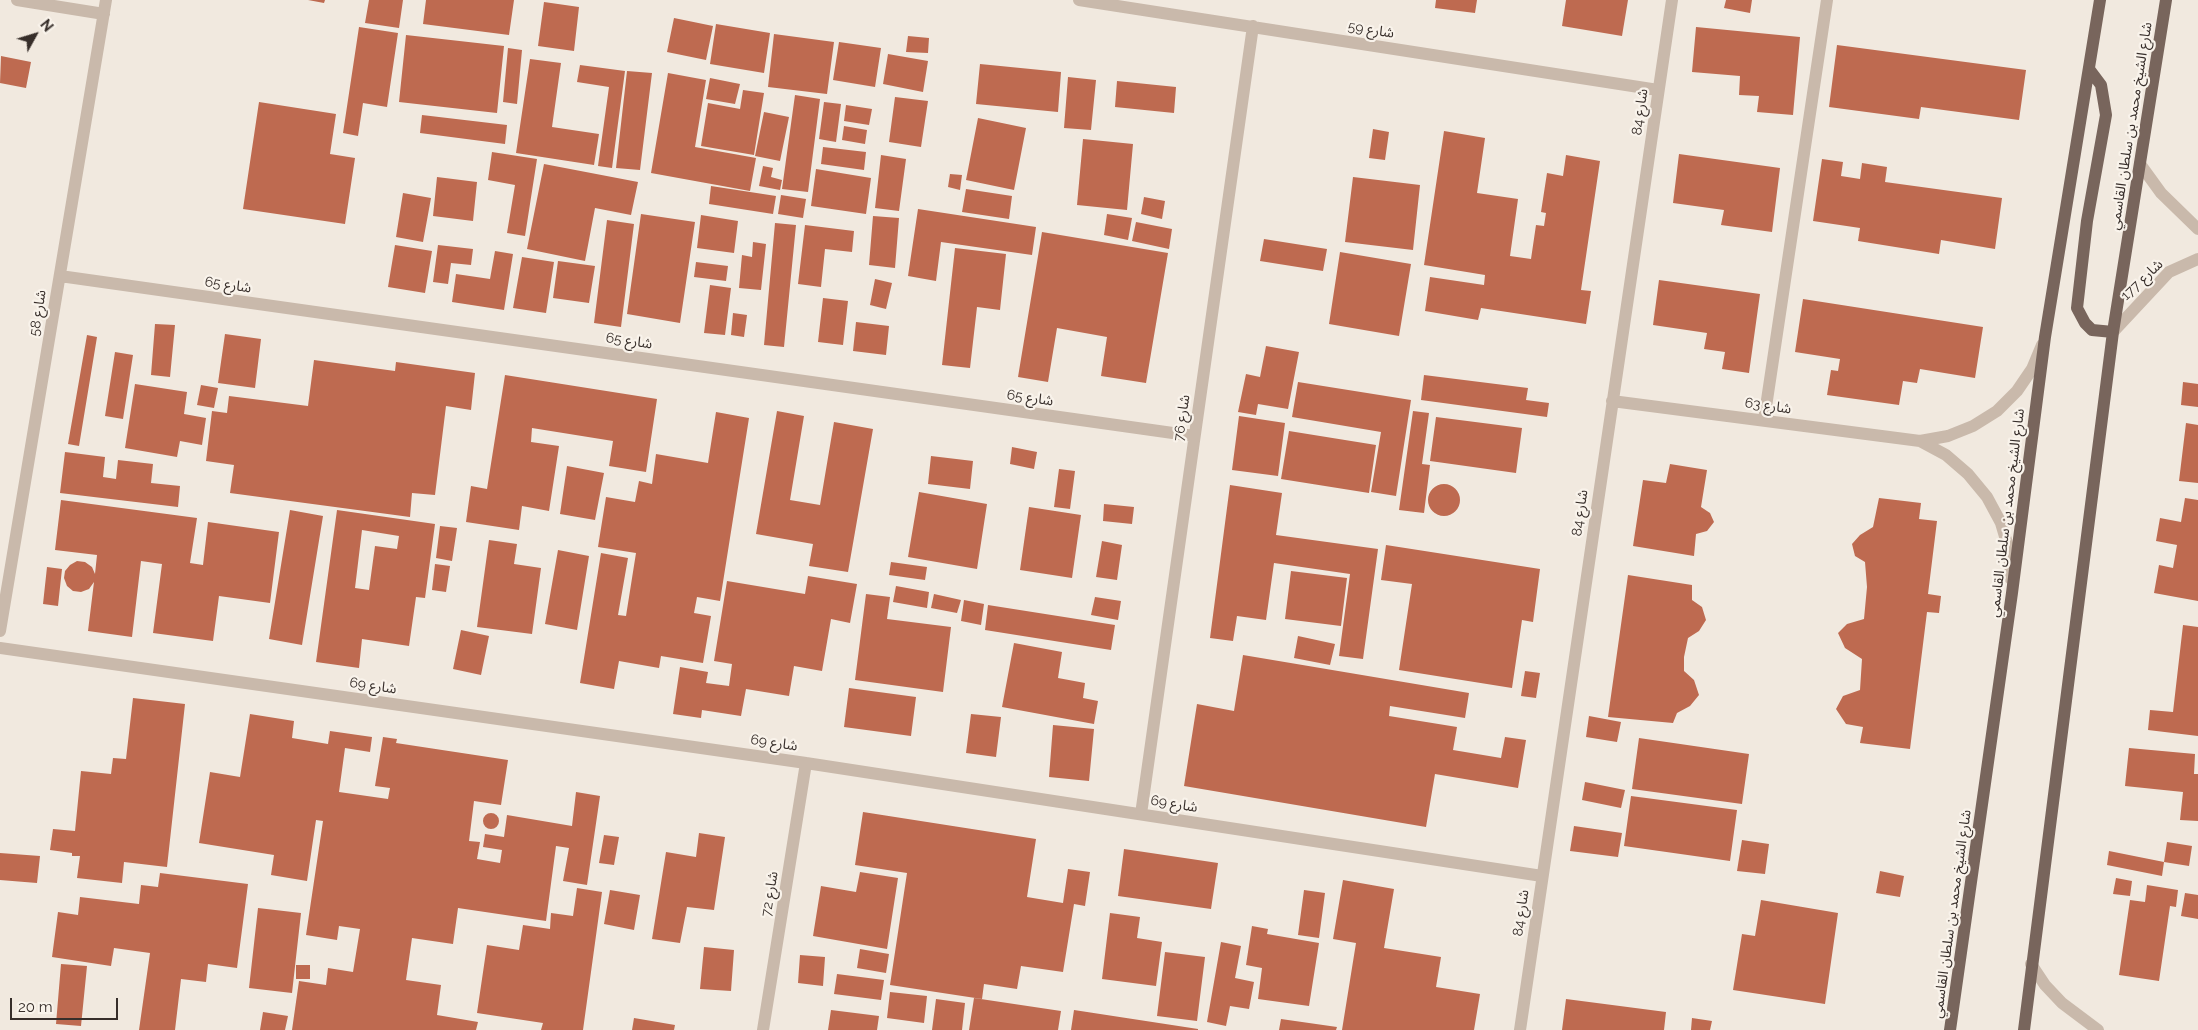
<!DOCTYPE html>
<meta charset="utf-8">
<style>
body{margin:0}
#map{position:relative;width:2198px;height:1030px;overflow:hidden;background:#f1e9df;font-family:Raleway,sans-serif}
canvas{display:block}
.north{position:absolute;left:10px;top:10px;width:50px;height:50px;-webkit-text-stroke:4px #f9f3eb;paint-order:stroke;rotate:51deg;font-size:14px;font-weight:700;line-height:20px;text-align:center;color:#372e2a}
.north::after{content:'';display:block;margin:auto;width:18px;height:22px;background:#372e2a;clip-path:polygon(50% 0,100% 100%,50% 72%,0 100%)}
.scale{position:absolute;left:10px;top:998px;width:108px;height:22px;box-sizing:border-box;border:2px solid #372e2a;border-top:0;padding-left:6px;font-size:15px;line-height:18px;white-space:nowrap;color:#372e2a;-webkit-text-stroke:4px #f9f3eb;paint-order:stroke}
</style>
<div id="map">
<canvas width="2198" height="1030"></canvas>
<div class="north">N</div>
<div class="scale">20 m</div>
</div>
<script>
const ctx = document.querySelector('canvas').getContext('2d');
ctx.lineJoin = 'round';
function paint(path, color) { ctx.fillStyle = color; ctx.fill(path, 'evenodd'); }
const toPath = rows => new Path2D(rows.map(r => 'M' + r).join(''));
function trace(path, color, width, dash) { ctx.strokeStyle = color; ctx.lineWidth = width; ctx.lineCap = dash ? 'butt' : 'round'; ctx.setLineDash(dash || []); ctx.stroke(path); }
function write(font, color, halo, rows, align = 'center') {
  ctx.font = font + ' Raleway,"Noto Sans Arabic",sans-serif'; ctx.lineWidth = 4.5; ctx.setLineDash([]); ctx.textBaseline = 'middle'; ctx.strokeStyle = halo; ctx.fillStyle = color; for (const [text, x, y, turn = 0] of rows) {
    ctx.save(); ctx.translate(x, y); ctx.rotate((+turn || 0) * Math.PI / 180); ctx.textAlign = isNaN(turn) ? turn : align; if (halo) ctx.strokeText(text, 0, 0); ctx.fillText(text, 0, 0); ctx.restore();
  }
}
paint(toPath([
 [308,0,325,0,324,3],
 [369,0,403,0,399,28,365,23],
 [426,0,514,0,509,35,423,24],
 [1436,0,1477,0,1475,13,1435,8],
 [1566,0,1628,0,1622,36,1562,26],
 [1726,0,1752,0,1750,13,1724,8],
 [544,2,579,7,574,51,538,46],
 [674,18,713,26,706,60,667,52],
 [716,24,770,33,764,73,710,64],
 [359,27,398,33,387,107,363,103,358,136,343,133],
 [1696,27,1800,37,1793,115,1757,112,1759,96,1739,95,1740,76,1692,72],
 [774,34,834,42,827,94,768,87],
 [406,35,504,46,497,113,399,102],
 [908,36,929,38,928,53,906,52],
 [839,42,881,48,875,87,833,80],
 [1837,45,2026,70,2019,120,1921,107,1919,119,1829,107],
 [508,48,522,50,517,104,503,102],
 [888,54,928,61,923,92,883,84],
 [1,56,31,62,26,88,0,83],
 [530,59,561,63,552,127,599,134,594,165,516,153],
 [980,64,1061,72,1058,112,976,104],
 [580,65,625,71,612,168,598,166,609,87,577,82],
 [627,71,652,73,640,170,616,168],
 [668,73,706,80,695,147,756,158,750,191,651,173],
 [1068,77,1096,80,1091,130,1064,128],
 [710,78,740,84,735,104,706,99],
 [1117,81,1176,87,1174,113,1115,107],
 [743,90,764,93,754,155,701,146,708,103,740,109],
 [795,95,820,99,808,192,782,189],
 [895,97,928,101,921,147,889,142],
 [259,102,336,114,330,154,355,158,345,224,243,209],
 [824,102,841,104,836,142,819,139],
 [846,105,872,109,869,125,844,121],
 [764,112,789,117,780,161,755,156],
 [422,115,507,125,505,144,420,133],
 [978,118,1026,128,1014,190,966,180],
 [844,126,867,130,865,144,842,140],
 [1373,129,1389,132,1385,160,1369,158],
 [1444,131,1485,138,1477,193,1518,199,1510,256,1531,259,1536,225,1544,226,1546,213,1541,212,1547,173,1563,176,1566,155,1600,161,1581,290,1591,291,1586,324,1481,308,1478,320,1425,311,1430,277,1484,285,1485,275,1424,265],
 [1083,139,1133,144,1127,210,1077,205],
 [823,147,866,152,864,170,821,164],
 [492,152,537,159,525,236,507,233,515,185,488,180],
 [1679,154,1780,168,1772,232,1721,225,1724,210,1673,203],
 [881,155,906,159,899,211,875,208],
 [1822,159,1843,162,1841,176,1860,179,1862,163,1887,167,1885,182,2002,198,1995,249,1941,240,1939,254,1858,241,1860,228,1813,221],
 [544,164,638,182,631,215,595,208,585,261,527,249],
 [763,166,773,168,771,177,782,180,780,190,759,186],
 [816,169,871,178,866,214,811,206],
 [950,174,962,175,960,190,948,187],
 [437,177,477,182,473,221,433,216],
 [1353,177,1420,185,1413,250,1345,242],
 [711,186,776,196,773,214,709,204],
 [966,189,1012,196,1009,219,962,212],
 [403,193,431,198,423,242,396,237],
 [781,195,806,199,803,218,778,214],
 [1144,197,1165,201,1162,219,1141,214],
 [918,209,1036,227,1032,255,941,242,936,281,908,276],
 [641,214,695,222,680,323,627,314],
 [1107,214,1132,218,1128,240,1104,235],
 [701,215,738,221,734,253,697,248],
 [873,216,899,218,895,268,869,265],
 [607,220,634,224,621,327,594,323],
 [1136,222,1172,229,1169,249,1132,241],
 [775,223,796,225,784,347,764,345],
 [805,225,854,231,852,252,825,249,821,287,798,284],
 [1042,232,1168,253,1146,383,1101,376,1107,337,1057,328,1048,382,1018,377],
 [1264,239,1327,249,1323,271,1260,261],
 [753,242,766,244,761,290,739,288,742,255,752,257],
 [395,245,432,251,425,293,388,287],
 [438,245,473,249,471,265,451,263,448,284,433,282],
 [955,248,1006,254,1000,310,977,307,970,368,942,365],
 [495,251,513,254,504,310,452,302,456,274,490,279],
 [1340,252,1411,264,1399,336,1329,324],
 [522,257,554,262,546,313,513,308],
 [558,261,595,266,589,303,553,298],
 [696,262,728,266,726,281,694,277],
 [875,279,892,283,886,309,870,305],
 [1659,280,1760,294,1749,373,1722,369,1725,352,1704,349,1707,333,1653,325],
 [710,285,731,288,725,335,704,333],
 [823,298,848,301,843,345,818,342],
 [1803,299,1983,327,1975,378,1920,369,1917,383,1903,381,1899,405,1827,395,1831,370,1838,371,1840,359,1795,352],
 [733,313,747,315,744,337,731,335],
 [856,322,889,326,886,355,853,351],
 [155,324,175,325,170,377,151,375],
 [225,334,261,339,255,388,218,383],
 [87,335,97,337,79,446,68,444],
 [1266,346,1299,352,1288,409,1258,404,1256,415,1238,412,1246,374,1260,377],
 [115,352,133,355,123,419,105,416],
 [314,360,395,371,396,362,475,373,471,410,446,406,435,495,412,493,410,517,230,493,234,465,206,461,212,411,227,413,229,396,308,406],
 [505,375,657,399,646,472,609,466,613,441,532,428,531,442,559,446,549,511,522,506,519,530,466,522,471,486,487,489],
 [1424,375,1528,388,1526,400,1549,403,1547,417,1421,400],
 [1298,382,1411,400,1396,496,1371,492,1381,432,1292,417],
 [2183,382,2198,384,2198,407,2181,405],
 [135,384,187,392,184,414,206,418,202,445,180,441,177,457,125,448],
 [201,385,218,388,214,408,197,405],
 [777,411,804,416,790,500,820,505,834,422,873,429,848,572,809,566,813,544,756,534],
 [1413,411,1429,413,1422,464,1430,465,1424,513,1399,510],
 [716,412,749,418,720,601,697,597,694,613,711,616,703,663,661,656,659,668,619,661,614,689,580,683,601,553,628,558,618,615,626,616,636,553,598,547,606,497,635,502,639,481,652,484,656,454,708,463],
 [1239,416,1285,423,1278,476,1232,470],
 [1436,417,1522,428,1516,473,1430,461],
 [2186,423,2198,425,2198,483,2179,481],
 [1289,431,1376,445,1369,493,1281,479],
 [1012,447,1037,452,1034,469,1010,464],
 [65,452,105,457,103,477,116,479,118,460,153,464,151,483,180,486,178,507,60,493],
 [931,456,973,461,970,489,928,484],
 [1670,464,1707,470,1701,507,1710,513,1714,522,1707,531,1696,534,1694,556,1633,546,1643,480,1666,483],
 [567,466,604,473,595,520,560,514],
 [1059,469,1075,471,1070,509,1054,507],
 '1428 500a16 16 0 1 1 32 0a16 16 0 1 1-32 0Z',
 [1230,485,1282,493,1276,535,1378,549,1363,659,1339,656,1350,574,1274,563,1266,620,1237,616,1233,641,1210,638],
 [919,492,987,504,977,569,908,557],
 [1879,498,1921,503,1919,519,1937,521,1928,594,1941,596,1939,613,1927,612,1910,749,1860,743,1863,727,1846,724,1836,709,1843,696,1860,690,1862,659,1845,648,1838,633,1847,624,1864,619,1867,587,1865,562,1855,556,1852,544,1860,535,1873,527],
 [2185,498,2198,500,2198,601,2154,593,2159,565,2173,568,2177,545,2156,541,2160,518,2181,522],
 [61,500,197,518,190,563,203,565,208,522,279,532,270,603,219,596,213,641,153,633,162,564,141,561,132,637,88,631,94,582,89,589,81,592,73,591,67,586,64,578,65,571,70,565,77,561,85,562,92,567,95,574,97,555,55,550],
 [1104,504,1134,507,1132,524,1103,521],
 [1029,507,1081,515,1072,578,1020,570],
 [290,510,323,516,302,645,269,639],
 [337,510,435,524,425,598,416,597,409,646,362,639,359,668,316,662],
 [362,530,399,536,397,549,375,546,369,590,355,588],
 [440,526,457,528,452,561,436,558],
 [489,540,517,544,514,564,541,568,532,634,477,627],
 [1102,541,1122,545,1117,580,1096,577],
 [1386,545,1540,569,1533,622,1522,620,1512,688,1399,670,1412,584,1381,580],
 [558,550,589,556,577,630,545,624],
 [891,562,927,567,925,580,889,575],
 [435,564,450,566,446,592,432,590],
 [47,567,62,569,58,606,43,604],
 [1291,571,1347,578,1341,626,1285,619],
 [1628,575,1692,585,1692,600,1702,607,1706,620,1699,631,1688,638,1684,657,1684,671,1694,680,1699,695,1690,706,1677,713,1673,723,1608,717],
 [808,576,857,584,850,623,831,619,822,671,794,666,789,696,746,689,741,716,702,710,701,718,673,714,680,667,708,672,706,683,729,686,732,664,714,661,727,581,805,594],
 [896,586,929,592,927,608,893,602],
 [866,594,890,597,887,619,951,627,943,692,855,680],
 [934,594,961,600,957,613,931,608],
 [1095,597,1121,601,1118,620,1091,615],
 [964,600,984,604,981,625,961,621],
 [988,605,1115,625,1111,650,985,630],
 [2183,625,2198,627,2198,736,2148,730,2150,710,2173,712],
 [461,630,489,636,481,675,453,669],
 [1298,636,1335,644,1330,665,1294,658],
 [1014,643,1062,652,1058,678,1085,683,1083,698,1098,701,1094,724,1002,707],
 [1243,655,1469,693,1465,718,1390,706,1389,716,1457,727,1453,750,1501,758,1505,737,1526,740,1518,788,1435,774,1426,827,1184,786,1197,704,1234,711],
 [1525,671,1540,673,1536,698,1521,696],
 [849,688,916,697,911,736,844,727],
 [133,698,185,704,167,867,124,862,122,883,77,878,80,856,72,856,72,853,50,850,53,829,75,831,81,771,111,774,113,758,126,759],
 [250,714,294,721,292,738,328,744,330,731,372,737,370,752,345,748,339,792,388,799,390,788,375,786,383,737,397,739,396,743,508,760,501,805,474,801,469,841,480,842,477,859,500,863,502,850,483,847,485,834,504,837,507,815,572,826,576,792,600,796,587,885,563,881,569,848,556,846,546,921,458,908,453,944,412,938,406,980,441,985,437,1015,478,1022,476,1030,292,1030,299,981,326,985,328,968,353,972,360,929,339,926,337,940,306,935,323,821,316,820,307,881,271,875,274,855,199,843,210,772,240,777],
 [971,714,1001,717,996,757,966,753],
 [1589,716,1621,722,1617,742,1586,737],
 [1053,725,1094,729,1089,781,1049,777],
 [1639,738,1749,754,1742,804,1632,789],
 [2129,748,2195,754,2194,774,2198,774,2198,821,2180,820,2183,792,2125,786],
 [1585,782,1625,790,1621,808,1582,800],
 [1631,796,1737,810,1730,861,1624,846],
 [863,812,1036,839,1027,897,1063,903,1068,869,1090,872,1085,906,1074,904,1063,972,1021,966,1017,989,984,984,982,999,890,985,907,873,855,865],
 '483 821a8 8 0 1 1 16 0a8 8 0 1 1-16 0Z',
 [1574,826,1622,833,1618,857,1570,851],
 [699,833,725,837,714,910,687,907,680,943,652,939,666,852,696,857],
 [604,835,619,837,614,865,599,863],
 [1742,840,1769,844,1765,874,1737,871],
 [2167,842,2192,846,2189,866,2164,862,2162,876,2107,865,2109,851,2164,862],
 [1124,849,1218,863,1211,909,1118,896],
 [0,853,40,856,37,883,0,880],
 [1880,871,1904,876,1900,897,1876,893],
 [860,872,898,878,887,949,813,936,821,886,856,892],
 [160,873,248,884,237,968,208,964,206,982,181,979,175,1030,139,1030,150,953,114,948,111,966,52,957,58,912,78,915,80,897,139,904,141,885,158,887],
 [2116,878,2132,881,2130,896,2113,894],
 [1343,880,1394,889,1384,948,1441,957,1436,987,1480,994,1474,1030,1342,1030,1356,943,1333,939],
 [2147,885,2178,890,2176,907,2170,906,2159,981,2119,975,2130,900,2145,902],
 [577,888,602,892,583,1030,541,1030,543,1023,477,1013,487,945,519,950,523,925,550,929,551,913,573,916],
 [610,890,640,895,634,930,604,924],
 [1304,890,1325,893,1319,938,1298,935],
 [2185,893,2198,895,2198,919,2181,916],
 [1761,900,1838,913,1825,1004,1733,990,1742,934,1755,936],
 [258,908,301,913,292,993,249,988],
 [1110,913,1140,917,1137,938,1162,942,1156,986,1102,979],
 [1252,926,1268,929,1267,934,1319,943,1309,1006,1258,999,1262,968,1246,965],
 [1221,942,1241,946,1235,978,1254,982,1249,1009,1230,1006,1226,1026,1207,1022],
 [704,947,734,950,731,991,700,989],
 [860,949,889,954,886,973,857,968],
 [1165,952,1205,957,1197,1021,1157,1016],
 [800,955,825,957,823,986,798,983],
 [61,964,87,966,81,1026,56,1024],
 [296,965,310,965,310,979,296,979],
 [837,974,884,980,881,1000,834,994],
 [890,992,927,996,924,1023,887,1018],
 [974,998,1061,1011,1058,1030,969,1030],
 [936,999,965,1003,962,1030,932,1030],
 [1566,999,1666,1012,1664,1030,1562,1030],
 [831,1010,879,1016,877,1030,828,1030],
 [1074,1010,1198,1029,1198,1030,1071,1030],
 [263,1012,288,1016,285,1030,260,1030],
 [634,1018,675,1025,674,1030,632,1030],
 [1692,1018,1712,1021,1710,1030,1691,1030],
 [1281,1019,1337,1027,1336,1030,1279,1030]
]), '#be6a50');
trace(toPath([
 [17,0,104,14],
 [1079,0,1658,90],
 [2140,164,2161,193,2198,229],
 [60,276,1194,436],
 [2113,332,2169,272,2198,259],
 [1612,401,1920,441,1948,436,1973,426,1997,411,2017,391,2032,369,2042,345],
 [1764,420,1827,0],
 [1920,441,1946,455,1968,474,1987,497,2001,523,2009,550,2011,579],
 [0,631,106,0],
 [0,648,806,763,1542,876],
 [1141,814,1253,26],
 [2031,964,2045,985,2062,1003,2098,1030],
 [763,1030,806,763],
 [1520,1030,1672,0]
]), '#c9b9ab', 12);
trace(toPath([
 [2089,69,2101,85,2106,115,2087,221,2077,308,2085,323,2092,330,2113,332],
 [1950,1030,2012,593,2045,337,2100,0],
 [2024,1030,2113,332,2166,0]
]), '#78655c', 12);
write('14px', '#372e2a', '#f9f3eb', [
 ["شارع 59",1371,30,9],
 ["شارع 84",1640,112,-82],
 ["شارع الشيخ محمد بن سلطان القاسمي",2131,126,-81],
 ["شارع 177",2142,280,-44],
 ["شارع 65",228,285,8],
 ["شارع 58",38,313,-81],
 ["شارع 65",629,341,8],
 ["شارع 65",1030,398,8],
 ["شارع 63",1768,406,8],
 ["شارع 76",1182,418,-82],
 ["شارع 84",1580,513,-82],
 ["شارع الشيخ محمد بن سلطان القاسمي",2007,513,-83],
 ["شارع 69",373,686,8],
 ["شارع 69",774,743,8],
 ["شارع 69",1174,804,9],
 ["شارع 72",770,894,-81],
 ["شارع 84",1521,913,-82],
 ["شارع الشيخ محمد بن سلطان القاسمي",1952,914,-82]
]);
</script>
